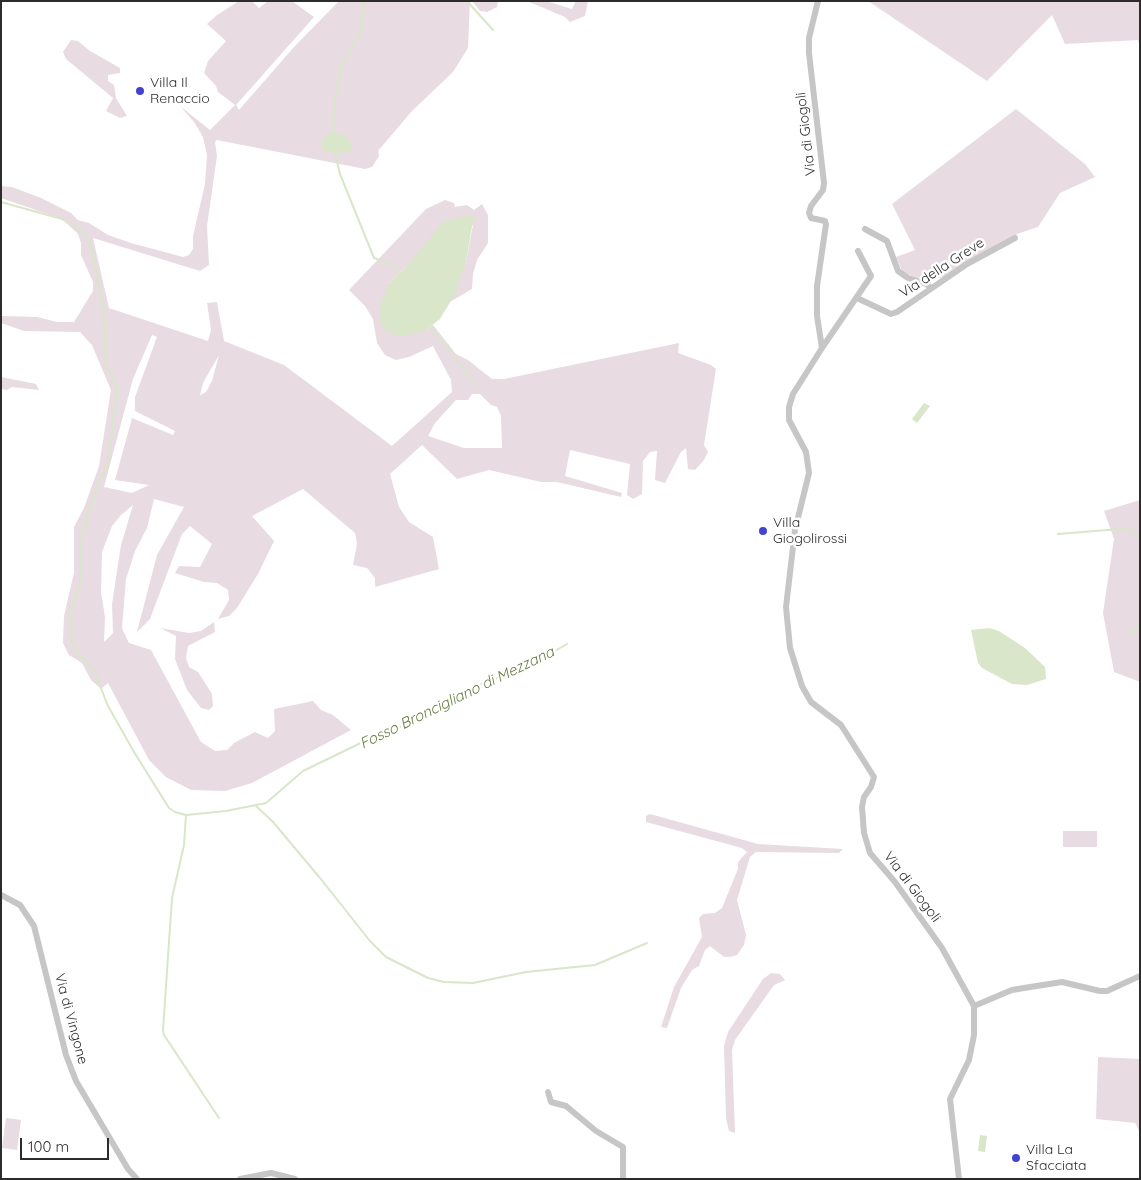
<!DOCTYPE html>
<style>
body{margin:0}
#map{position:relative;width:1141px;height:1180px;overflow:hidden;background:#fff;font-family:Quicksand,sans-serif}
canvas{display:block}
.frame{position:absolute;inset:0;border:2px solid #2c2c2c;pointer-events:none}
.scale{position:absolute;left:20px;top:1138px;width:89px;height:22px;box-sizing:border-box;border:2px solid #2c2c2c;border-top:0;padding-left:6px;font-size:15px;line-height:18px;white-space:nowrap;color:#2c2c2c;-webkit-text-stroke:4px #fff;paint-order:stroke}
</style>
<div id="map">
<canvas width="1141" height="1180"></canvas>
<div class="frame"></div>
<div class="scale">100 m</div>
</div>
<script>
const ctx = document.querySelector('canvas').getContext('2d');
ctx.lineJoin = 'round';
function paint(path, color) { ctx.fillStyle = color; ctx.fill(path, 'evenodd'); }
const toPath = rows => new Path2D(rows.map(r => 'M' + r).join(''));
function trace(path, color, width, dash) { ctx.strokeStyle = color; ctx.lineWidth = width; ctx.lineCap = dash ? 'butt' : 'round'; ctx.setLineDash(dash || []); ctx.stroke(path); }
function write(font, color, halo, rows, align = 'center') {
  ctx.font = font + ' Quicksand,sans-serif'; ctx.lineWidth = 5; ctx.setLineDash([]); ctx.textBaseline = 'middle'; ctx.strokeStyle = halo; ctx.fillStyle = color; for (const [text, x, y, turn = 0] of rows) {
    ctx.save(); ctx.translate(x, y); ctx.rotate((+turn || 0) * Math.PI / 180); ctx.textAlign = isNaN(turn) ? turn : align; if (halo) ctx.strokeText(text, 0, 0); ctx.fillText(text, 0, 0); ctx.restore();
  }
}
paint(toPath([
 [239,1,252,1,259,8,268,1,292,1,314,17,236,105,239,110,294,47,339,1,470,1,468,48,453,72,412,111,378,151,379,156,372,167,365,169,217,140,215,142,217,156,207,226,209,265,200,271,93,238,109,308,208,341,211,330,207,303,217,302,224,341,284,365,392,446,452,392,451,380,433,346,409,357,396,360,385,355,377,343,373,319,365,306,349,290,426,209,445,200,454,203,455,207,467,205,474,210,482,204,488,215,488,243,477,260,473,274,472,289,450,302,466,262,473,225,406,267,389,284,426,330,433,325,456,354,468,360,492,379,504,379,679,343,678,353,711,365,716,369,704,445,708,452,704,460,695,470,688,469,686,448,681,452,665,483,655,480,657,451,650,452,643,461,642,494,633,499,627,495,630,464,570,450,565,476,622,493,621,497,557,482,541,482,489,470,457,479,422,445,390,474,399,507,409,522,433,537,439,569,375,587,375,578,367,568,353,565,357,544,355,533,303,489,252,516,274,541,258,574,237,608,229,616,218,619,229,600,228,590,217,583,204,582,175,573,179,566,200,567,212,544,190,526,182,534,150,619,137,632,157,555,184,507,154,499,147,528,135,551,126,579,122,628,129,643,151,650,201,742,215,751,227,750,234,743,255,732,268,738,275,731,274,709,313,701,321,710,333,715,351,730,252,783,225,791,191,790,166,777,149,760,108,683,101,689,91,680,82,663,69,655,63,643,64,616,74,573,74,527,84,508,99,466,111,390,92,345,80,332,24,331,1,323,1,316,37,317,57,322,74,322,93,291,93,282,81,255,81,243,78,234,62,219,1,198,1,186,12,187,41,198,71,213,78,220,89,223,108,235,131,243,183,257,189,255,193,249,193,236,205,184,207,155,203,137,194,122,180,106,210,130,235,105,218,92,216,86,204,73,208,61,226,41,207,24,217,15],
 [152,335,157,337,135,397,135,411,175,431,173,435,132,418,115,480,149,485,132,493,104,487,133,379],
 [219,355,212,381,206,392,200,395,203,383],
 [472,394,480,394,491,405,497,407,501,416,502,448,464,448,428,436,435,423,456,400,468,400],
 [133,505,121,545,112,604,113,633,104,642,105,617,101,592,102,552,112,526,121,515],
 [472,1,498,1,497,7,487,12,480,11],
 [527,1,546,1,572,9,576,1,588,1,585,16,570,22,565,17],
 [868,1,1140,1,1140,47,1138,40,1065,44,1052,15,987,81],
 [71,40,78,41,90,51,120,68,120,73,108,75,108,81,114,85,116,98,127,116,120,118,106,111,113,98,66,59,63,52],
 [1016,109,1085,164,1095,177,1060,193,1038,227,1017,234,944,277,921,281,902,271,896,257,915,250,892,204],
 [1,377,36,384,39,390,12,387,7,390,1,389],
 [1140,500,1140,682,1114,672,1103,613,1114,539,1104,511],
 [214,622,215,632,188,646,186,658,189,667,198,672,212,694,213,706,209,710,201,708,187,690,175,659,176,636,160,628,189,633,201,631],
 [650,814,758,844,843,849,839,853,756,852,750,857,737,900,746,935,744,945,737,955,730,957,724,957,710,946,705,950,699,966,692,970,681,988,667,1028,661,1027,674,987,702,937,699,918,703,914,715,913,722,908,738,869,738,862,747,852,742,848,646,822,646,816],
 [1063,831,1097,831,1097,847,1063,847],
 [771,973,780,974,785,980,774,985,735,1040,732,1050,735,1133,729,1131,726,1118,724,1046,728,1032,763,979],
 [1098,1057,1140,1059,1140,1133,1135,1123,1096,1119],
 [6,1118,21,1120,17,1150,2,1148]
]), '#e8dbe1');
paint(toPath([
 [333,131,348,137,353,149,346,153,326,152,322,149,322,140],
 [474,215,466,262,455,294,440,319,426,330,409,335,396,335,386,331,380,322,379,308,389,284,406,267,444,221],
 [924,403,930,406,917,423,912,419],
 [989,628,999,631,1025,648,1045,667,1046,679,1027,685,1012,684,982,668,978,663,971,630],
 [980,1135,987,1136,985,1152,978,1151]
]), '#d9e6c9');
trace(toPath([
 [467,1,493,30],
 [333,133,334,102,342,65,361,32,364,1],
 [335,153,340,174,374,258,393,265,399,276],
 [1,202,62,219,82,231,91,246,103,305,106,367,114,378,117,390,108,464,99,481,81,537,80,585,71,611,71,636,74,648,95,673,108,706,134,752,169,808,175,812,186,815,226,811,266,803,303,771,373,737,400,727,466,690,531,665,567,644],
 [429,325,477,386],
 [1058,534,1120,529,1129,530,1140,536],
 [1130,633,1140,624],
 [256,806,273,822,320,878,370,941,386,957,428,978,444,982,473,983,526,972,595,965,647,943],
 [186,815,184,845,172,898,163,1030,164,1035,219,1118]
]), '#d9e6c9', 2);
trace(toPath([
 [818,1,809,38,809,53,824,183,823,190,811,206,809,213,811,218,825,221,826,224,817,286,817,316,822,348,793,394,789,407,789,420,806,452,809,473,795,530,786,607,790,648,802,686,811,702,841,725,874,777,871,787,864,797,862,807,864,833,870,853,895,882,942,948,974,1006,974,1035,969,1060,950,1099,959,1179],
 [865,229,887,241,898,271,908,278,926,284,932,288],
 [857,298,891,314,897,312,967,264,1015,238],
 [822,348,871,276,858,251],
 [1,895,20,905,34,926,66,1055,76,1081,128,1169,137,1179],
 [974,1006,1012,990,1024,988,1062,982,1100,991,1107,991,1140,976],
 [548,1092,551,1102,566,1106,596,1131,623,1147,623,1179],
 [240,1179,271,1173,295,1179]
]), '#c6c6c6', 6);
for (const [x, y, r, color] of [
 [140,91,5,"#4244d0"],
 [763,531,5,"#4244d0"],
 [1016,1158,5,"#4244d0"]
]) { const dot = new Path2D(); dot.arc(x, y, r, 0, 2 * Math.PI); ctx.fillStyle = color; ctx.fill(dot); trace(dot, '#fff', 2); }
write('14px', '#2c2c2c', '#fff', [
 ["Villa Il",150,83],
 ["Renaccio",150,99],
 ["Villa",773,523],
 ["Giogolirossi",773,539],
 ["Villa La",1026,1150],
 ["Sfacciata",1026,1166]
], 'left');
write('14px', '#2c2c2c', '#fff', [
 ["Via di Giogoli",806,134,-97],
 ["Via della Greve",942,268,-33],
 ["Via di Giogoli",912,887,53],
 ["Via di Vingone",71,1019,75]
]);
write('italic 15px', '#647e41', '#fff', [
 ["Fosso Broncigliano di Mezzana",457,698,-26]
]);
</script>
